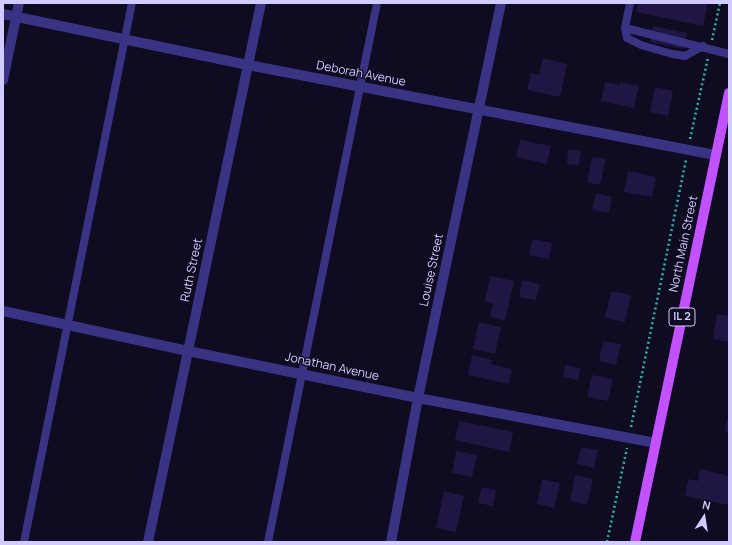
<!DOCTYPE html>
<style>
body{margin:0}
#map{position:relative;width:732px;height:545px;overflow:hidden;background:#0f0b21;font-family:Manrope,sans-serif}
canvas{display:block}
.frame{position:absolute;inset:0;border:4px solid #d2cbff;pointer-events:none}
.north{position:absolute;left:684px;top:497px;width:40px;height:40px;-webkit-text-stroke:3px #0f0b21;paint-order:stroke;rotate:12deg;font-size:11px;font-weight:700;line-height:16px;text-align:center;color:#d2cbff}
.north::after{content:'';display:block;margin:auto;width:14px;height:18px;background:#d2cbff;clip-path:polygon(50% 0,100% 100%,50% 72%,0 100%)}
</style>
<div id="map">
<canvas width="732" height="545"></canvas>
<div class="frame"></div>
<div class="north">N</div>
</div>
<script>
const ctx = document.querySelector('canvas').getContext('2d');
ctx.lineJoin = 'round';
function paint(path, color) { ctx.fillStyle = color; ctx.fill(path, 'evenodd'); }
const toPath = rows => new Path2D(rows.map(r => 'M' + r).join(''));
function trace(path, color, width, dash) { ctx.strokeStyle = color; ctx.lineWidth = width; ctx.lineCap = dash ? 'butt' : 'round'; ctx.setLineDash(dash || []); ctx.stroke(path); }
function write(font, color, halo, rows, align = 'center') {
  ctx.font = font + ' Manrope,sans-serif'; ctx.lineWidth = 3; ctx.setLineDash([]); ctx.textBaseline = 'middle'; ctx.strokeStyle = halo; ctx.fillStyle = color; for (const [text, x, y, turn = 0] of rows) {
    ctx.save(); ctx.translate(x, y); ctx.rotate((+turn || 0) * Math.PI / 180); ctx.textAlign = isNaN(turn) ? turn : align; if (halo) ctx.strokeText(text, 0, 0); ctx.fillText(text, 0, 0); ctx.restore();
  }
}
paint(toPath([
 [638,3,708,3,703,26,636,12],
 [653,26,687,33,684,49,650,42],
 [543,58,567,64,560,97,527,90,531,73,539,75],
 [605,82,620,85,620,82,639,86,634,108,601,101],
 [655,87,673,91,668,116,650,112],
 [520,140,551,146,547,164,516,157],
 [568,149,581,151,579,165,567,164],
 [592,157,606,159,600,185,587,182],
 [628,171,656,177,652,197,624,192],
 [596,193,612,197,609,213,592,210],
 [532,239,552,243,549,259,529,255],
 [490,276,514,281,505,321,490,317,493,304,485,302],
 [522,280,540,284,536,300,519,297],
 [611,291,631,295,625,322,605,318],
 [717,314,729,316,729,342,713,339],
 [479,322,501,327,495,354,473,349],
 [603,341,621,344,616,365,599,361],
 [472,355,492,360,491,364,512,369,509,384,468,375],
 [565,365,580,368,578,380,563,377],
 [592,375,613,379,608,401,587,397],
 [728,416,729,416,729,432,725,431],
 [459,421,513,432,509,452,455,440],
 [581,447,598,450,594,468,577,464],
 [456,451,477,455,472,477,452,473],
 [700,469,729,476,729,505,685,496,688,479,698,481],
 [575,475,593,479,587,505,570,501],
 [542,479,560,483,554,508,537,504],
 [482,487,496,490,493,506,478,503],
 [444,491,464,496,456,532,436,528]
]), '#201643');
trace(toPath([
 [712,40,720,3],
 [690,139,708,58],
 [631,427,686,160],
 [607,542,627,448]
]), '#25b9b3', 2.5, [2, 3]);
trace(toPath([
 [630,3,625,28,627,38,641,45,672,54,685,56,703,46],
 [625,28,729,54],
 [24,542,132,3],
 [268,542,377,3]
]), '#383383', 8);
trace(toPath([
 [3,14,248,65,715,155],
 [3,80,19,3],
 [3,311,188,351,418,398,656,443],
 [148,542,261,3],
 [391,542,418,398,501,3]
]), '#383383', 10);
trace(toPath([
 [635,542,729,93]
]), '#c252ff', 10);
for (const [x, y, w] of [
 [682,317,26]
]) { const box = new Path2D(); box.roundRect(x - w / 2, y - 9, w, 18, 3); ctx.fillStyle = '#0f0b21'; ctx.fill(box); trace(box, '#d2cbff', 1); }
write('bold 11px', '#d2cbff', null, [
 ["IL 2",682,317]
]);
write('12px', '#d2cbff', '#0f0b21', [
 ["Deborah Avenue",361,74,11],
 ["North Main Street",684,244,-78],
 ["Ruth Street",192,270,-78],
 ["Louise Street",432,270,-78],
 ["Jonathan Avenue",332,367,12]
]);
</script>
